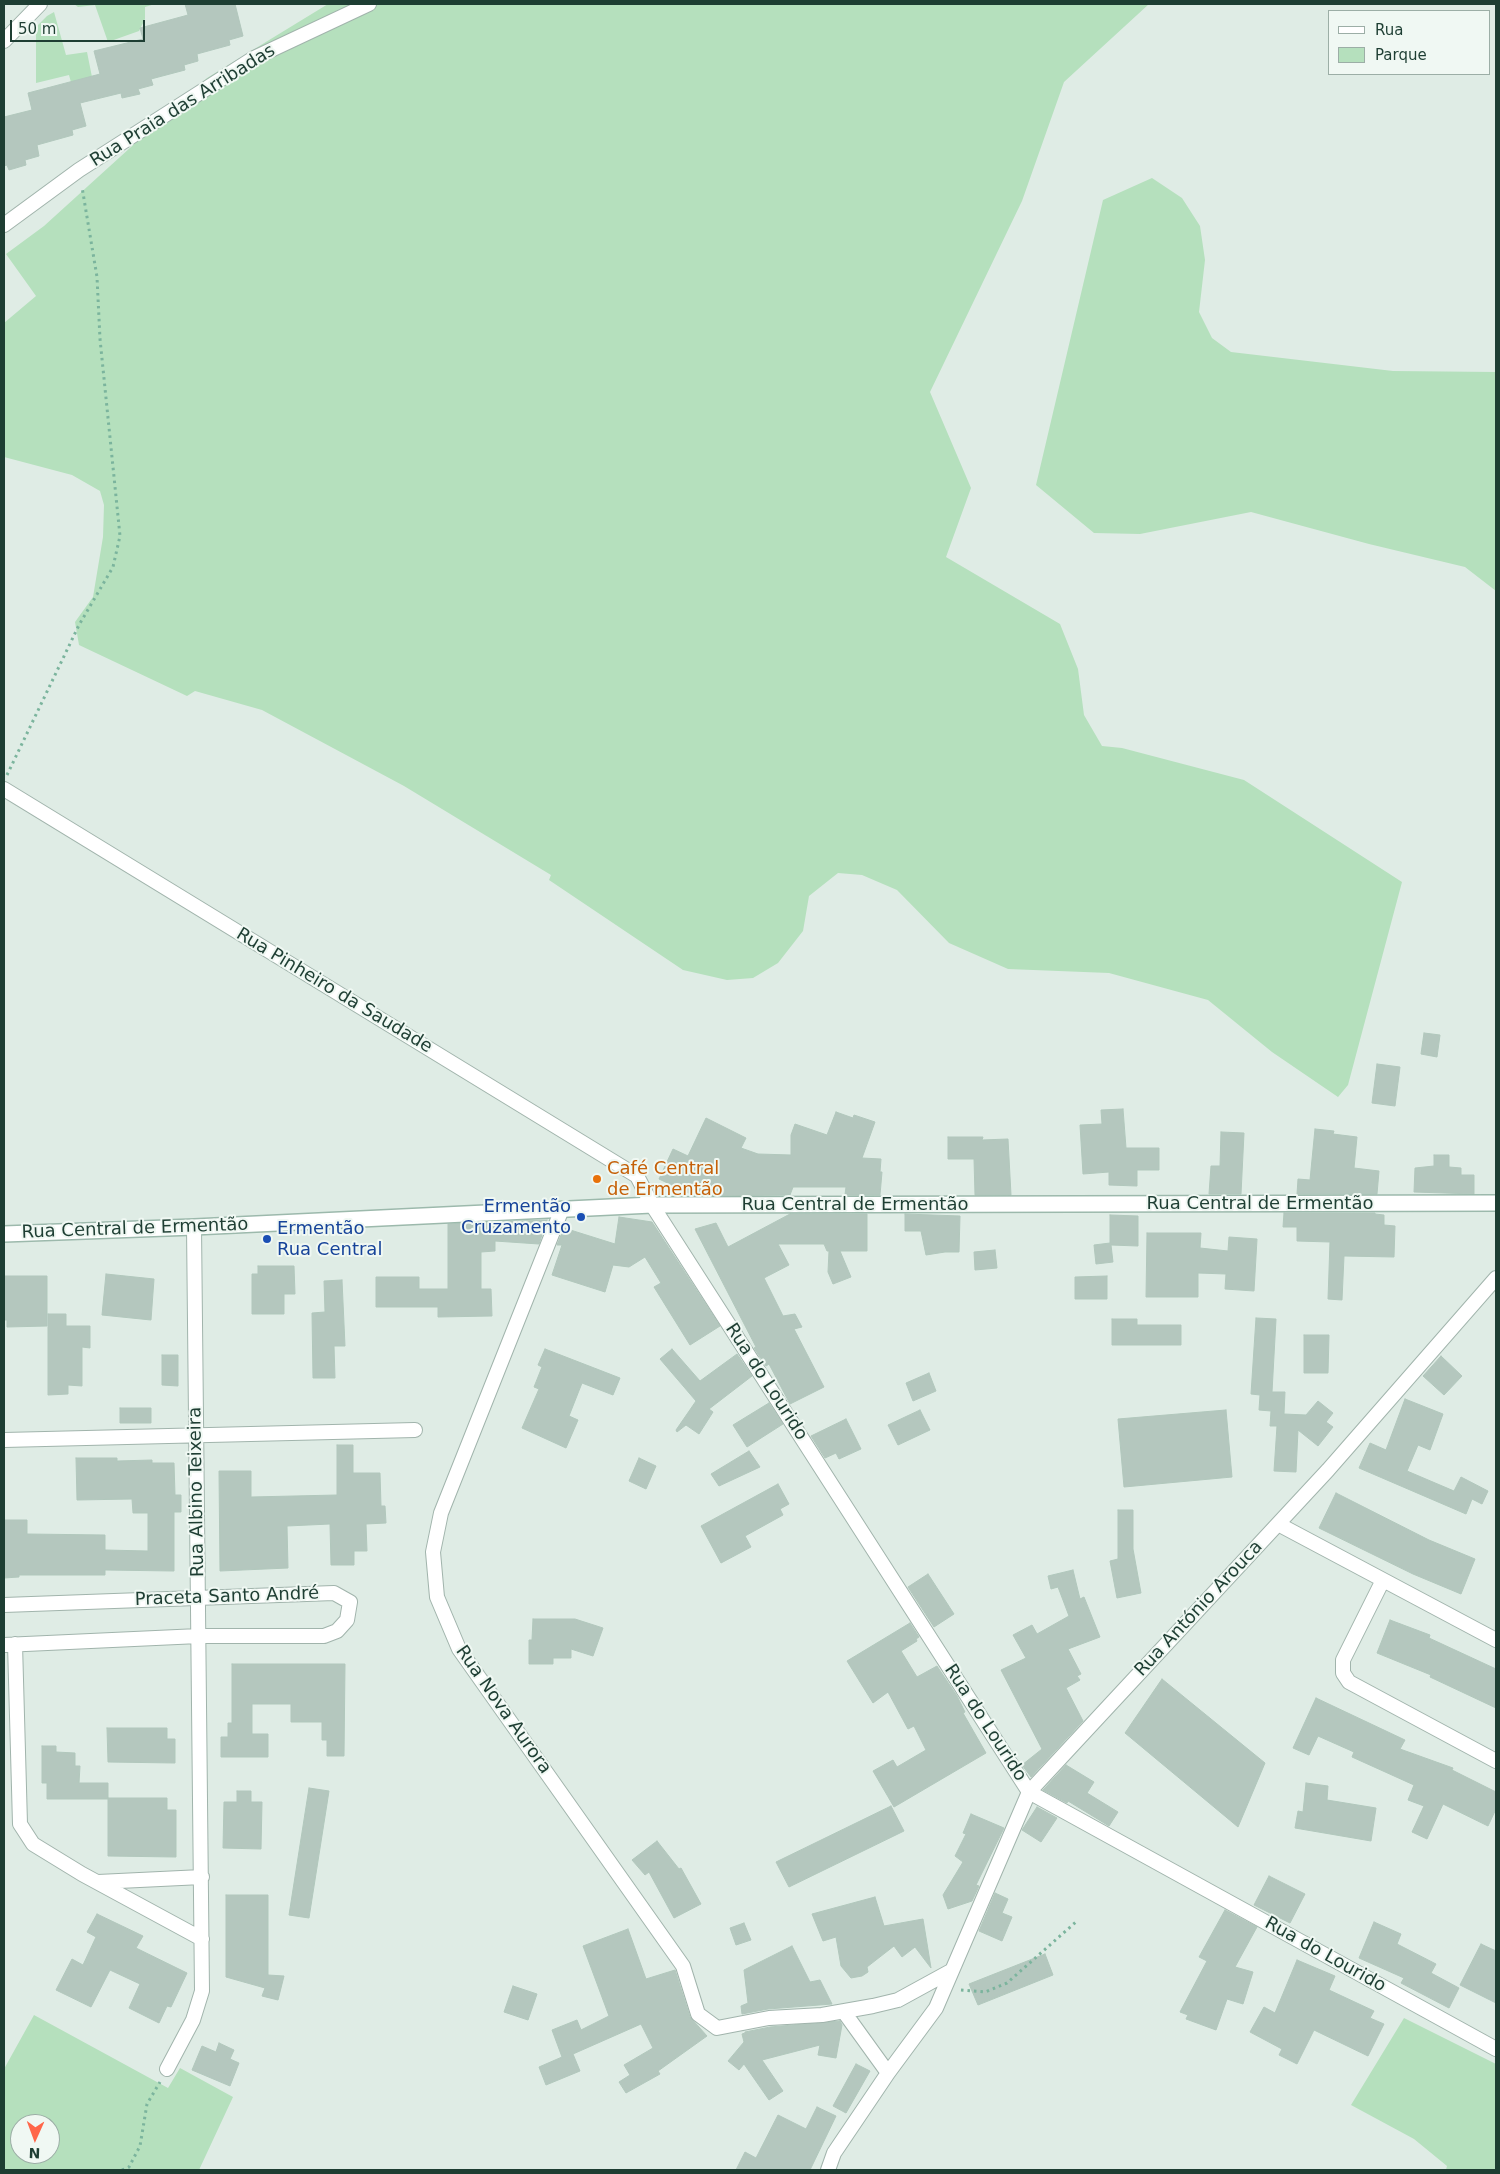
<!DOCTYPE html>
<meta charset="utf-8">
<style>
body{margin:0}
#map{position:relative;width:1500px;height:2174px;overflow:hidden;background:#dfece5;font-family:"DejaVu Sans",sans-serif}
canvas{display:block}
.frame{position:absolute;inset:0;border:5px solid #1e3e33;pointer-events:none}
.legend{position:absolute;left:1328px;top:10px;width:162px;height:65px;box-sizing:border-box;background:#f0f8f3;border:1px solid #9caea6;margin:0;padding:6px 9px;list-style:none;font-size:15px;color:#1e3e33}
.legend li{display:flex;align-items:center;gap:10px;height:25px}
.legend b{width:25px;border:1px solid #9caea6}
.north{position:absolute;left:10px;top:2114px;width:50px;height:50px;box-sizing:border-box;background:#f0f8f3;border:1px solid #9caea6;border-radius:50%;rotate:182deg;font-size:14px;font-weight:700;line-height:20px;text-align:center;color:#1e3e33}
.north::after{content:'';display:block;margin:auto;width:18px;height:22px;background:#ff674a;clip-path:polygon(50% 0,100% 100%,50% 72%,0 100%)}
.scale{position:absolute;left:10px;top:20px;width:135px;height:22px;box-sizing:border-box;border:2px solid #1e3e33;border-top:0;padding-left:6px;font-size:15px;line-height:18px;white-space:nowrap;color:#1e3e33;-webkit-text-stroke:4px #f0f8f3;paint-order:stroke}
</style>
<div id="map">
<canvas width="1500" height="2174"></canvas>
<div class="frame"></div>
<ul class="legend">
<li><b style="height:6px;background:#fff"></b>Rua</li>
<li><b style="height:14px;background:#b5e0bd"></b>Parque</li>
</ul>
<div class="north">N</div>
<div class="scale">50 m</div>
</div>
<script>
const ctx = document.querySelector('canvas').getContext('2d');
ctx.lineJoin = 'round';
function paint(path, color) { ctx.fillStyle = color; ctx.fill(path, 'evenodd'); }
const toPath = rows => new Path2D(rows.map(r => 'M' + r).join(''));
function trace(path, color, width, dash) { ctx.strokeStyle = color; ctx.lineWidth = width; ctx.lineCap = dash ? 'butt' : 'round'; ctx.setLineDash(dash || []); ctx.stroke(path); }
function write(font, color, halo, rows, align = 'center') {
  ctx.font = font + ' "DejaVu Sans",sans-serif'; ctx.lineWidth = 4; ctx.setLineDash([]); ctx.textBaseline = 'middle'; ctx.strokeStyle = halo; ctx.fillStyle = color; for (const [text, x, y, turn = 0] of rows) {
    ctx.save(); ctx.translate(x, y); ctx.rotate((+turn || 0) * Math.PI / 180); ctx.textAlign = isNaN(turn) ? turn : align; if (halo) ctx.strokeText(text, 0, 0); ctx.fillText(text, 0, 0); ctx.restore();
  }
}
paint(toPath([
 [74,4,155,4,145,7,145,19,139,31,108,42,95,5,78,7],
 [328,4,1149,4,1064,82,1022,201,930,392,971,488,946,557,1060,624,1078,669,1084,715,1102,746,1122,748,1244,780,1402,882,1348,1085,1338,1097,1272,1052,1208,1000,1109,973,1008,969,949,943,897,890,862,875,838,873,809,896,803,931,778,963,753,978,727,980,683,970,549,880,551,875,404,786,262,710,195,691,187,696,79,645,75,622,93,597,103,537,104,505,100,491,72,475,4,457,4,323,36,296,6,254,44,226,207,78],
 [54,12,66,55,87,52,93,82,72,86,69,75,36,83,36,27,47,16],
 [1152,178,1182,198,1200,226,1205,260,1199,312,1212,338,1231,352,1393,371,1496,372,1496,591,1465,567,1369,544,1251,512,1140,534,1094,533,1036,485,1103,200],
 [34,2015,168,2088,180,2068,233,2097,199,2170,4,2170,4,2069],
 [20,2124,50,2124,50,2154,20,2154],
 [1404,2018,1496,2064,1496,2170,1446,2170,1447,2166,1414,2139,1351,2105]
]), '#b5e0bd');
const building = toPath([
 [185,4,235,4,243,36,229,40,230,45,197,54,198,61,184,65,185,70,151,79,153,85,138,89,140,94,122,98,121,93,80,103,86,126,72,130,73,135,37,145,39,156,25,160,26,165,9,170,7,165,4,166,4,117,32,110,28,93,100,74,94,51,143,39,140,28,188,15,185,4],
 [1424,1033,1440,1035,1437,1057,1421,1054,1424,1033],
 [1377,1064,1400,1067,1395,1106,1372,1103,1377,1064],
 [1123,1109,1126,1148,1159,1148,1159,1170,1137,1170,1137,1186,1109,1185,1109,1172,1083,1174,1080,1125,1102,1124,1101,1110,1123,1109],
 [836,1112,853,1118,854,1115,875,1122,862,1158,881,1159,880,1172,882,1172,880,1195,845,1195,846,1187,793,1187,790,1195,695,1196,659,1179,673,1149,688,1156,706,1118,746,1138,741,1148,758,1154,791,1155,791,1135,795,1124,827,1135,836,1112],
 [1315,1129,1334,1131,1333,1134,1357,1137,1354,1168,1379,1171,1377,1194,1297,1194,1298,1179,1310,1180,1315,1129],
 [1221,1132,1244,1133,1241,1194,1209,1194,1211,1166,1220,1166,1221,1132],
 [948,1137,983,1137,982,1140,1008,1139,1011,1195,975,1195,974,1159,948,1159,948,1137],
 [1434,1155,1449,1155,1449,1167,1461,1168,1461,1175,1474,1175,1474,1194,1414,1192,1415,1168,1434,1166,1434,1155],
 [1284,1213,1375,1213,1375,1214,1384,1215,1384,1225,1395,1226,1394,1257,1344,1256,1342,1300,1328,1299,1330,1242,1297,1241,1297,1227,1283,1227,1284,1213],
 [790,1214,867,1214,867,1251,840,1251,851,1277,833,1284,828,1272,829,1251,827,1251,824,1244,778,1244,789,1265,764,1278,783,1316,795,1314,802,1327,794,1329,824,1387,790,1404,769,1364,766,1366,754,1348,756,1347,695,1229,716,1223,728,1247,790,1214],
 [905,1214,960,1216,959,1252,945,1252,926,1255,921,1231,905,1231,905,1214],
 [1110,1215,1138,1216,1138,1246,1111,1245,1113,1262,1096,1264,1094,1245,1110,1243,1110,1215],
 [619,1217,652,1222,720,1326,690,1345,654,1287,661,1283,645,1257,629,1267,613,1265,605,1292,552,1275,562,1245,557,1245,564,1228,615,1244,619,1217],
 [547,1220,539,1244,495,1241,495,1251,481,1252,481,1289,491,1289,492,1316,438,1317,438,1307,376,1307,376,1277,419,1277,419,1289,448,1289,448,1224,547,1220],
 [1147,1233,1201,1233,1200,1248,1228,1251,1229,1237,1257,1239,1254,1291,1225,1289,1226,1274,1198,1273,1198,1297,1146,1297,1147,1233],
 [995,1250,997,1268,975,1270,974,1252,995,1250],
 [258,1266,294,1266,295,1294,284,1294,284,1314,252,1314,252,1274,258,1274,258,1266],
 [106,1274,154,1279,151,1320,102,1315,106,1274],
 [4,1276,47,1276,47,1326,7,1327,7,1320,4,1320,4,1276],
 [1107,1276,1107,1299,1075,1299,1075,1277,1107,1276],
 [342,1280,345,1346,334,1346,335,1378,313,1378,312,1313,325,1312,324,1281,342,1280],
 [48,1314,66,1314,66,1326,90,1326,90,1348,82,1347,82,1386,68,1385,68,1394,48,1395,48,1314],
 [1256,1318,1276,1319,1272,1392,1285,1392,1284,1414,1306,1415,1318,1401,1333,1413,1326,1422,1333,1427,1318,1446,1298,1430,1296,1472,1274,1471,1277,1426,1270,1426,1271,1411,1259,1410,1260,1395,1251,1394,1256,1318],
 [1112,1319,1137,1319,1137,1325,1181,1325,1181,1345,1112,1345,1112,1319],
 [1304,1335,1329,1335,1328,1373,1304,1373,1304,1335],
 [545,1349,620,1378,613,1395,582,1383,569,1416,578,1420,566,1448,522,1428,539,1389,534,1387,542,1367,538,1365,545,1349],
 [672,1349,700,1381,737,1354,752,1376,709,1409,713,1412,699,1434,686,1425,677,1432,676,1430,696,1401,660,1359,672,1349],
 [162,1355,178,1355,178,1386,162,1385,162,1355],
 [1441,1356,1462,1376,1444,1395,1423,1376,1441,1356],
 [929,1373,936,1391,913,1401,906,1383,929,1373],
 [1405,1399,1443,1414,1430,1450,1418,1445,1407,1471,1454,1491,1461,1477,1488,1491,1482,1504,1472,1499,1466,1514,1359,1468,1370,1443,1386,1450,1405,1399],
 [769,1403,783,1424,747,1447,733,1425,769,1403],
 [120,1408,151,1408,151,1423,120,1423,120,1408],
 [920,1410,930,1430,898,1445,888,1425,920,1410],
 [1226,1410,1232,1477,1124,1487,1118,1419,1226,1410],
 [846,1419,861,1449,839,1459,836,1453,825,1458,811,1436,846,1419],
 [337,1445,353,1445,353,1473,380,1473,381,1506,385,1506,386,1523,366,1524,367,1551,354,1551,354,1565,331,1565,330,1524,287,1526,288,1568,220,1571,219,1471,251,1471,251,1497,337,1495,337,1445],
 [749,1451,760,1467,719,1486,711,1474,749,1451],
 [76,1458,117,1458,117,1461,152,1460,152,1463,174,1463,175,1495,181,1495,181,1512,174,1512,174,1571,105,1570,105,1575,19,1575,19,1577,4,1578,5,1520,27,1520,27,1534,105,1535,105,1550,148,1551,148,1513,133,1513,132,1499,77,1500,76,1458],
 [639,1458,656,1466,646,1489,629,1481,639,1458],
 [778,1484,789,1504,780,1509,783,1515,745,1536,751,1547,721,1563,701,1526,778,1484],
 [1336,1493,1429,1540,1475,1559,1461,1594,1413,1574,1319,1528,1336,1493],
 [1118,1510,1133,1510,1133,1549,1141,1593,1117,1598,1110,1561,1118,1559,1118,1510],
 [1073,1570,1080,1599,1084,1597,1100,1637,1068,1649,1081,1674,1077,1676,1080,1680,1066,1688,1083,1721,1031,1777,1022,1765,1042,1749,1001,1670,1026,1658,1013,1635,1032,1625,1037,1634,1069,1616,1058,1587,1051,1589,1048,1576,1073,1570],
 [928,1574,954,1614,934,1627,908,1587,928,1574],
 [533,1619,575,1619,603,1628,593,1656,571,1649,571,1658,553,1658,553,1664,529,1664,529,1640,532,1640,533,1619],
 [1390,1620,1430,1635,1429,1638,1496,1669,1496,1708,1430,1677,1431,1675,1377,1653,1390,1620],
 [910,1623,919,1637,916,1639,917,1641,901,1651,917,1677,937,1666,957,1696,965,1712,963,1713,986,1753,894,1807,873,1771,893,1760,897,1767,926,1750,914,1726,908,1729,888,1692,873,1703,847,1661,910,1623],
 [232,1664,345,1664,344,1756,327,1756,327,1740,322,1740,322,1722,291,1722,291,1704,252,1704,252,1734,268,1734,268,1757,221,1757,221,1737,228,1737,228,1723,232,1723,232,1664],
 [1162,1679,1265,1763,1238,1827,1125,1733,1162,1679],
 [1316,1698,1405,1740,1400,1749,1453,1768,1452,1770,1496,1792,1496,1809,1488,1826,1443,1804,1427,1839,1412,1832,1424,1806,1408,1800,1414,1785,1352,1757,1354,1752,1318,1736,1309,1755,1293,1748,1316,1698],
 [107,1728,167,1728,167,1739,175,1739,175,1763,108,1762,107,1728],
 [42,1746,56,1746,56,1752,75,1753,75,1766,80,1766,79,1783,108,1783,108,1799,47,1799,47,1783,42,1783,42,1746],
 [1066,1765,1094,1782,1087,1793,1118,1812,1109,1826,1068,1801,1067,1803,1043,1790,1066,1765],
 [1306,1783,1328,1786,1327,1800,1376,1808,1371,1841,1295,1828,1298,1811,1303,1812,1306,1783],
 [309,1788,329,1791,309,1918,289,1915,309,1788],
 [237,1791,251,1791,251,1802,262,1802,261,1849,223,1848,224,1802,237,1802,237,1791],
 [108,1798,167,1798,167,1810,176,1810,176,1857,108,1856,108,1798],
 [891,1806,904,1831,789,1887,776,1862,891,1806],
 [1037,1807,1057,1818,1041,1842,1022,1830,1037,1807],
 [971,1814,1004,1828,976,1885,979,1886,972,1901,948,1909,943,1895,963,1862,955,1856,966,1834,963,1833,971,1814],
 [657,1841,679,1869,681,1868,701,1904,674,1918,649,1872,645,1875,632,1860,657,1841],
 [1269,1876,1305,1894,1290,1923,1254,1905,1269,1876],
 [995,1893,1008,1899,1002,1913,1012,1917,1002,1941,979,1931,995,1893],
 [226,1895,268,1895,268,1975,284,1976,278,2000,262,1996,265,1988,226,1977,226,1895],
 [875,1897,884,1926,923,1919,931,1968,915,1947,902,1957,894,1946,867,1967,868,1972,862,1976,851,1978,841,1966,836,1937,823,1941,812,1914,875,1897],
 [1225,1910,1257,1927,1235,1967,1253,1972,1243,2004,1227,1999,1216,2030,1186,2019,1188,2015,1180,2012,1207,1961,1199,1957,1225,1910],
 [97,1914,143,1936,136,1948,187,1973,171,2007,167,2006,159,2023,129,2008,140,1984,110,1970,91,2007,56,1990,72,1959,83,1965,96,1937,87,1932,97,1914],
 [1374,1922,1401,1934,1397,1944,1436,1964,1431,1973,1459,1988,1449,2008,1401,1983,1404,1978,1359,1958,1374,1922],
 [744,1923,751,1940,736,1945,730,1928,744,1923],
 [628,1929,646,1979,675,1970,690,2017,707,2036,658,2071,660,2074,626,2093,619,2082,630,2075,624,2065,653,2048,641,2024,573,2054,580,2071,546,2085,539,2067,562,2057,552,2030,577,2020,581,2030,609,2016,583,1946,628,1929],
 [1481,1944,1496,1951,1496,2003,1460,1985,1481,1944],
 [792,1946,810,1982,820,1980,832,2004,768,2009,742,2014,741,2006,748,2003,744,1970,792,1946],
 [1045,1954,1053,1975,978,2005,969,1984,1045,1954],
 [1297,1960,1335,1976,1329,1990,1374,2011,1370,2018,1384,2024,1368,2056,1314,2030,1297,2064,1279,2055,1282,2049,1250,2032,1264,2007,1275,2013,1297,1960],
 [513,1986,537,1994,528,2020,504,2012,513,1986],
 [840,2021,842,2025,836,2058,818,2055,820,2045,762,2060,783,2091,769,2100,744,2064,739,2070,728,2061,744,2042,742,2034,745,2033,745,2032,770,2027,840,2021],
 [219,2043,234,2050,230,2059,239,2063,230,2086,192,2070,202,2046,216,2052,219,2043],
 [856,2064,870,2071,846,2113,833,2106,856,2064],
 [817,2107,836,2116,810,2170,736,2170,745,2152,756,2158,778,2115,806,2129,817,2107]
]);
paint(building, '#b4c7be');
trace(building, '#b1c7bc', 1);
const street = toPath([
 [4,41,40,4],
 [4,225,79,170,254,58,369,4],
 [4,789,637,1176,652,1205,1029,1792,1496,2049],
 [562,1209,441,1513,433,1552,437,1597,459,1649,683,1966,698,2014,717,2028,769,2018,822,2015,873,2006,898,2000,951,1971],
 [4,1440,415,1430],
 [1278,1524,1496,1640],
 [1383,1580,1343,1660,1343,1673,1349,1682,1496,1761],
 [4,1605,334,1593,350,1602,347,1620,337,1631,324,1636,199,1636,4,1645],
 [15,1644,20,1824,33,1844,82,1874,202,1939],
 [98,1882,202,1877],
 [844,2012,888,2073],
 [167,2069,193,2020,202,1991,194,1227],
 [828,2170,834,2153,888,2073,936,2008,1029,1792,1328,1470,1496,1278]
]);
const secondary = toPath([
 [4,1234,194,1227,652,1205,1496,1203]
]);
trace(street, '#a1b4ac', 16);
trace(secondary, '#9cb9ac', 18);
trace(toPath([
 [7,775,79,625,113,567,120,536,100,339,97,277,82,187],
 [961,1990,985,1992,1007,1983,1077,1921],
 [122,2170,129,2167,140,2146,147,2104,160,2082]
]), '#7bb49d', 3, [2.5, 4]);
trace(street, '#fff', 14);
trace(secondary, '#fff', 15);
for (const [x, y, r, color] of [
 [597,1179,5,"#e8710a"],
 [581,1217,5,"#1a4fb4"],
 [267,1239,5,"#1a4fb4"]
]) { const dot = new Path2D(); dot.arc(x, y, r, 0, 2 * Math.PI); ctx.fillStyle = color; ctx.fill(dot); trace(dot, '#f0f8f3', 2); }
write('18px', '#1e3e33', '#f0f8f3', [
 ["Rua Praia das Arribadas",183,106,-32],
 ["Rua Pinheiro da Saudade",334,991,31],
 ["Rua Central de Ermentão",1260,1204],
 ["Rua Central de Ermentão",855,1205],
 ["Rua Central de Ermentão",135,1229,-2],
 ["Rua do Lourido",766,1382,57],
 ["Rua Albino Teixeira",197,1492,-91],
 ["Praceta Santo André",227,1597,-2],
 ["Rua António Arouca",1199,1609,-47],
 ["Rua Nova Aurora",503,1710,55],
 ["Rua do Lourido",985,1723,57],
 ["Rua do Lourido",1325,1955,29]
]);
write('18px', '#c56008', '#f0f8f3', [
 ["Café Central",607,1169],
 ["de Ermentão",607,1190]
], 'left');
write('18px', '#164399', '#f0f8f3', [
 ["Ermentão",571,1207],
 ["Cruzamento",571,1228],
 ["Ermentão",277,1229,"left"],
 ["Rua Central",277,1250,"left"]
], 'right');
</script>
